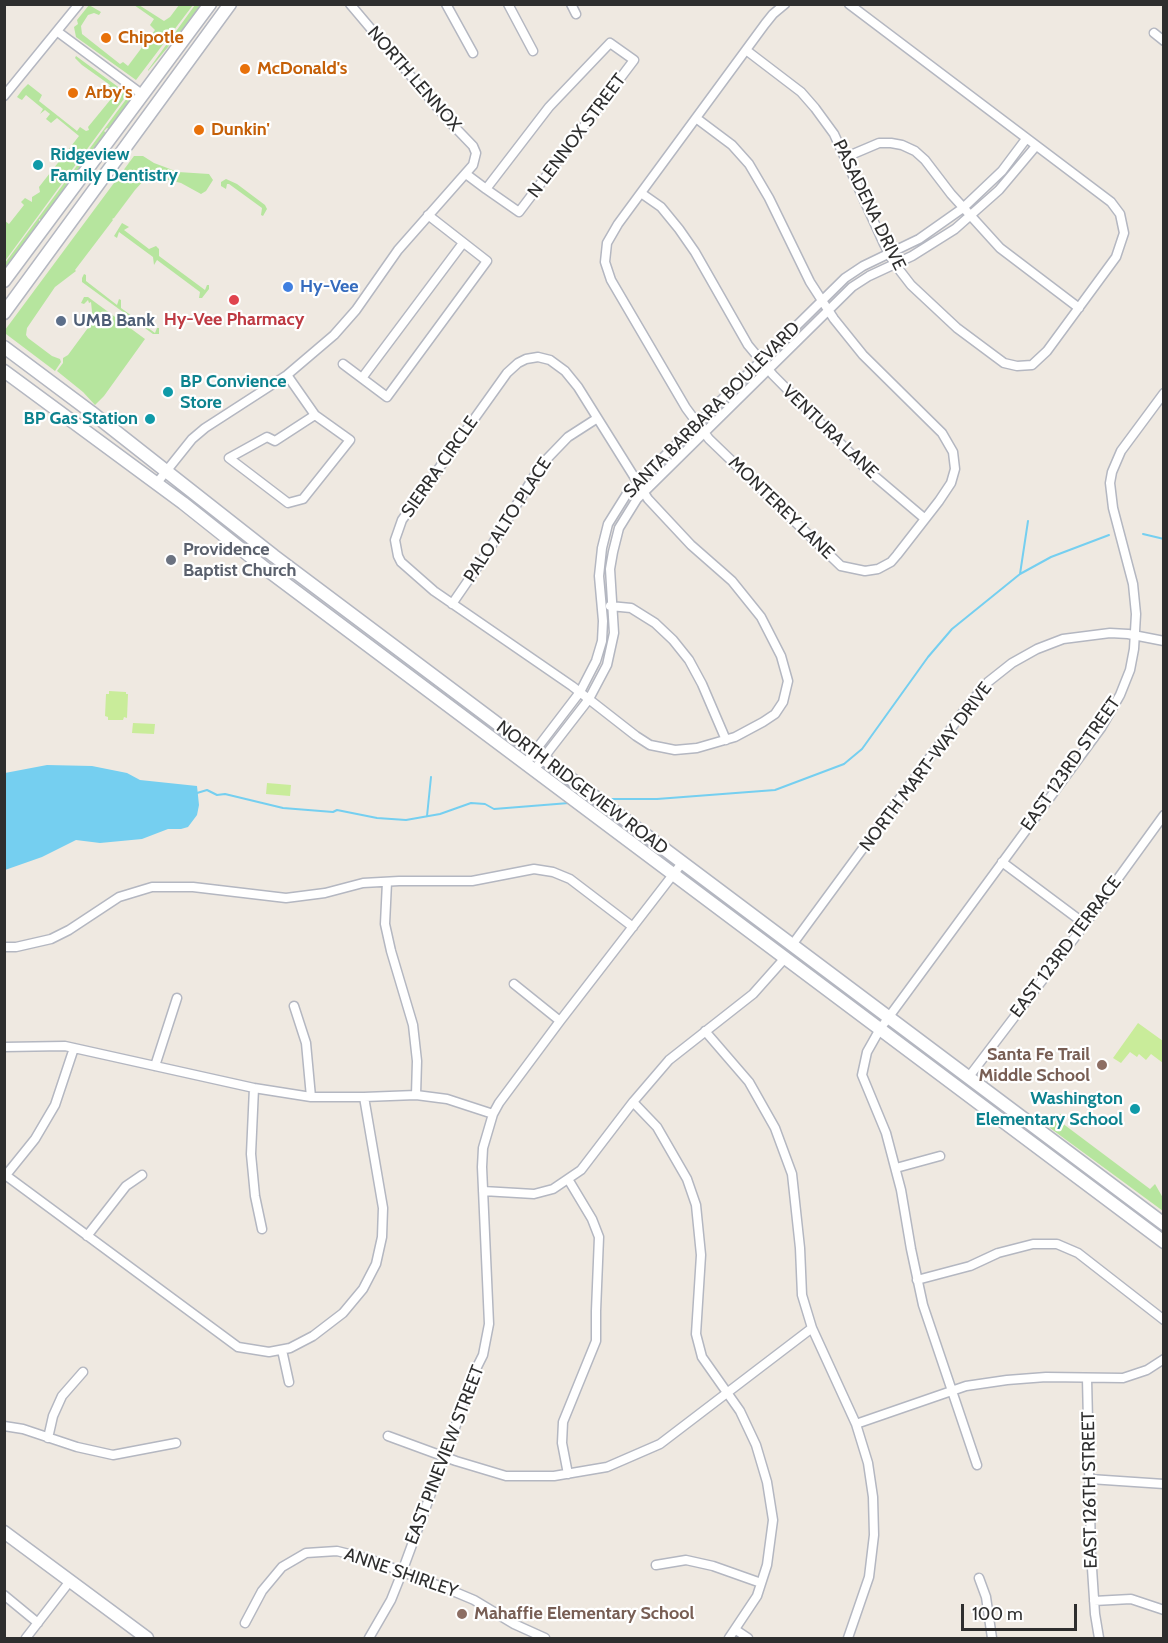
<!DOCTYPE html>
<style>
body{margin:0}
#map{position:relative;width:1168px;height:1643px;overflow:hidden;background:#efe9e1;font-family:Cabin,sans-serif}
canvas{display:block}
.frame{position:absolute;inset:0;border:6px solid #2e2e2e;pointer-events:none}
.scale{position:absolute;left:961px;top:1604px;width:116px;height:27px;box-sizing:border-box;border:3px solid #2e2e2e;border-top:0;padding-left:8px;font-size:18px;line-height:21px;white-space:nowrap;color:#2e2e2e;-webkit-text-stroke:4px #fff;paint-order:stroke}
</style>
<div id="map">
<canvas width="1168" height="1643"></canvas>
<div class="frame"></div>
<div class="scale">100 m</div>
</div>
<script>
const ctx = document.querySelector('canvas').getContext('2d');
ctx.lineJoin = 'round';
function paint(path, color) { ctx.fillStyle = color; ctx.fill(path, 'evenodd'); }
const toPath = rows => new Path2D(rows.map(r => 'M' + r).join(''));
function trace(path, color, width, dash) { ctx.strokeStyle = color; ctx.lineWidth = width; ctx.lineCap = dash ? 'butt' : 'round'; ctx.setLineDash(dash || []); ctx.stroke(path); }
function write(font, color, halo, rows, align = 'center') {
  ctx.font = font + ' Cabin,sans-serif'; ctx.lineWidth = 4.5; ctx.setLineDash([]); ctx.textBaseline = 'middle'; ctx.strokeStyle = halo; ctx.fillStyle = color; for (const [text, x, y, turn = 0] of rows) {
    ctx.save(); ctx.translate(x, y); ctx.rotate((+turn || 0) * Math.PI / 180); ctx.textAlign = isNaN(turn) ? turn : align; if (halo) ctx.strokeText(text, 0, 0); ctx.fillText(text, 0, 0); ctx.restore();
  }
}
paint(toPath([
 [89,5,101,12,99,15,94,13,88,15,81,26,82,34,120,64,123,62,128,66,155,30,150,25,154,19,134,5,139,5,164,21,170,17,179,5,193,5,136,80,76,37,74,27,78,24,77,20],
 [195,5,203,5,148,71,148,70],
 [76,56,121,89,126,96,5,261,5,221,9,224,24,205,21,202,25,198,32,202,32,197,40,192,39,187,79,136,57,118,51,123,46,119,50,114,45,110,40,114,43,109,26,95,22,100,20,99,17,97,23,89,28,84,42,95,39,101,77,131,80,127,86,131,89,130,88,127,111,99,114,99,106,92,110,85,82,65,75,58],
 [130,94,130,103,110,130,107,128,104,131,107,134,77,175,74,173,72,176,74,179,44,217,41,220,39,219,39,223,5,271,5,263],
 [134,156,143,156,154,163,178,172,209,174,213,180,206,191,201,194,181,183,161,178,145,179,135,190,114,218,112,219,113,220,75,270,76,271,55,287,27,328,26,335,28,338,52,356,60,359,61,362,55,371,6,334,5,330],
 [226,179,237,184,265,205,267,209,263,216,261,215,262,208,229,184,227,184,226,189,221,186,221,182],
 [122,223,129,227,124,230,149,249,156,246,159,249,159,256,205,290,207,285,209,285,209,289,202,298,199,298,200,292,157,260,154,265,153,257,119,232,117,238,114,236],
 [84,274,86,275,86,281,117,305,119,299,121,300,121,308,155,333,157,328,159,328,159,334,153,334,82,282,82,278],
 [84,297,88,297,145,339,104,396,95,405,83,392,57,371,63,363,63,358,68,355,93,321,91,302,89,303,88,300,84,304,81,303],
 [1056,1114,1060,1114,1066,1117,1062,1123,1150,1189,1155,1184,1163,1198,1163,1211,1050,1128,1047,1123]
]), '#b6e59e');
paint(toPath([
 [109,691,126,692,126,694,128,694,127,718,124,717,123,720,108,720,108,717,105,716,106,694,109,694],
 [133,723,155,724,154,734,132,733],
 [267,783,291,785,290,796,266,794],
 [1138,1023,1163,1041,1163,1063,1151,1054,1146,1060,1139,1054,1137,1057,1130,1052,1121,1063,1113,1058]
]), '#c9ec9a');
paint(toPath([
 [47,765,92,766,127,773,140,780,197,786,199,805,197,815,188,827,181,829,168,829,142,839,100,843,76,840,42,857,5,870,5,773]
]), '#75cff0');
trace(toPath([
 [1143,534,1164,539],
 [1020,574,1028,521],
 [197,793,207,790,217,795,225,794,283,808,333,812,337,810,377,818,406,820,440,814,471,803,485,804,494,809,569,803],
 [607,799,657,799,775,790,844,764,862,749,928,657,952,629,1020,574,1051,557,1109,535],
 [427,816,431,777]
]), '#75cff0', 2);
const street = toPath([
 [446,4,473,53],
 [508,4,533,51],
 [571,4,576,14],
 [58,32,143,95],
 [1154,33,1164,41],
 [746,50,801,92,815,108,834,134,884,244,894,263,911,285,957,328,1004,363,1017,366,1032,365,1047,351,1116,257,1124,233,1120,214,1111,202,849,4],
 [4,96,79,4],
 [696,118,732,145,749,164,769,198,810,282,834,319,863,355,942,433,953,452,955,469,951,483,939,501,897,555,891,562,878,569,865,571,841,566,709,439,686,408,611,280,605,262,607,243,618,224,765,24,773,14,785,4],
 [846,157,879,143,891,143,902,145,915,151,925,160,951,194,1000,248,1079,308],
 [466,174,486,189,549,107,610,43,634,60,519,212,486,189],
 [641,193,661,207,679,229,695,252,748,345,773,375,865,468,924,518],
 [538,357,550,360,565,371,578,387,648,499,691,545,732,581,761,617,781,656,788,681,783,702,775,714,763,722,735,737,697,748,675,750,650,745,636,736,572,686,434,591,401,562,398,556,395,540,402,520,507,373,518,363,526,359,538,357],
 [343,364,387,397,487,261,428,215],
 [287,375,315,415,350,440,303,499,288,503,229,458,267,437,275,441,315,415],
 [362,378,463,243],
 [156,484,192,439,205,428,287,375,334,335,356,310,398,250,473,165,476,153,473,146,447,119,350,4],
 [452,604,485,556,541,465,568,437,596,419],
 [610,606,631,608,655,623,673,640,689,660,702,684,726,740],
 [525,764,580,692,596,661,602,641,603,621,599,576,602,548,608,524,628,492,845,278,863,266,919,239,963,208,1002,171,1026,139],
 [534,770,589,699,607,665,614,633,610,569,613,552,619,528,637,499,852,287,869,276,912,256,955,229,999,190,1036,146],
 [1002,862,1085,924],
 [387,882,385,924,391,951,413,1025,417,1061,416,1095],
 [792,945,969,704,988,682,1012,663,1037,649,1063,639,1110,633,1128,634,1164,641],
 [4,947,16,947,51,939,69,930,119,897,152,887,193,887,286,898,325,893,363,883,399,881,472,881,534,869,553,872,570,879,633,927],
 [514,984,560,1021],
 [294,1006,306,1043,311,1097],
 [705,1031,749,1082,775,1128,792,1174,800,1248,802,1295,812,1328,856,1424,868,1463,873,1497,874,1535,869,1577,848,1638],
 [4,1047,65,1046,254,1088,311,1097,364,1097,416,1095,447,1099,493,1114],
 [155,1066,177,998],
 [968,1078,1085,924,1164,815],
 [254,1088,251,1154,255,1196,262,1229],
 [633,1102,657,1127,687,1179,696,1205,701,1255,696,1334,702,1357,740,1411,756,1445,767,1482,773,1520,767,1565,757,1596,729,1638],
 [896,1168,940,1156],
 [4,1174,238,1347,269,1352,290,1348,313,1336,343,1313,363,1289,376,1264,382,1237,383,1208,364,1097],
 [6,1175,35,1139,55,1105,74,1048],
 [483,1191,534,1194,553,1189,581,1170,633,1102,669,1060,753,994,785,958],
 [87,1236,126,1186,142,1175],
 [917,1280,970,1266,998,1253,1033,1244,1057,1244,1078,1253,1164,1320],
 [282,1350,289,1382],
 [1087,1378,1091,1553,1095,1614,1099,1638],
 [856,1424,966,1386,1007,1380,1046,1377,1123,1378,1147,1370,1164,1359],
 [4,1426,23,1429,77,1447,113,1455,176,1443],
 [388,1436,456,1461,506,1476,554,1476,607,1467,660,1444,812,1328],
 [48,1438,53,1416,62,1396,83,1372],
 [977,1465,923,1305,911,1249,901,1190,886,1133,862,1075,867,1052,880,1029,1101,728,1120,695,1130,670,1134,649,1136,614,1133,584,1113,508,1110,483,1112,472,1121,451,1164,393],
 [568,1474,562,1443,563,1422,596,1341,596,1311,599,1237,592,1219,568,1179],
 [1090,1479,1164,1484],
 [656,1565,686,1560,713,1566,761,1583],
 [979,1578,986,1597,992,1638],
 [4,1595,38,1623],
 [1094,1601,1131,1599,1164,1610],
 [245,1623,262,1591,282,1567,306,1553,337,1551,369,1559,455,1592,474,1600,514,1624,545,1638],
 [736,1630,748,1638],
 [26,1638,70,1581],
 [369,1638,391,1600,399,1580,455,1428,468,1385,483,1355,489,1324,482,1167,483,1148,493,1114,499,1103,560,1021,682,863]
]);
const secondary = toPath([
 [4,281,210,4],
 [4,313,230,4],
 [4,347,91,412,274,556,1164,1224],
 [4,371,183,503,266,569,1164,1242],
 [4,1532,147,1638]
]);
trace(street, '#b4b7c1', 11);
trace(secondary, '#b4b7c1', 15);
trace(street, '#fff', 8);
trace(secondary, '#fff', 12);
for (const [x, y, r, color] of [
 [106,38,6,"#e8710a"],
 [245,69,6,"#e8710a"],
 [73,93,6,"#e8710a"],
 [199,130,6,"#e8710a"],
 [38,165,6,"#0f9aa8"],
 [288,287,6,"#3f7fe0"],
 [234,300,6,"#e0444e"],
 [61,321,6,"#5c6f8a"],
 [168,392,6,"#0f9aa8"],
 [150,419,6,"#0f9aa8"],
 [171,560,6,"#6b7280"],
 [1102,1065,6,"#8d6e63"],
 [1135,1109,6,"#0f9aa8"],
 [462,1614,6,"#8d6e63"]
]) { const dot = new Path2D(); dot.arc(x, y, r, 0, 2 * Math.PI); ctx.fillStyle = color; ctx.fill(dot); trace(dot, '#fff', 2); }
write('bold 18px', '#c56008', '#fff', [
 ["Chipotle",118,38],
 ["McDonald's",257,69],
 ["Arby's",85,93],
 ["Dunkin'",211,130]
], 'left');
write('18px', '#2e2e2e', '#fff', [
 ["NORTH LENNOX",414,79,49],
 ["N LENNOX STREET",577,136,-53],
 ["PASADENA DRIVE",869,205,64],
 ["SANTA BARBARA BOULEVARD",712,410,-45],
 ["VENTURA LANE",830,432,44],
 ["SIERRA CIRCLE",440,467,-55],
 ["MONTEREY LANE",781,508,44],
 ["PALO ALTO PLACE",508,520,-57],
 ["EAST 123RD STREET",1071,764,-55],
 ["NORTH MART-WAY DRIVE",926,767,-53],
 ["NORTH RIDGEVIEW ROAD",582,788,37],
 ["EAST 123RD TERRACE",1066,947,-53],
 ["EAST PINEVIEW STREET",445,1455,-69],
 ["EAST 126TH STREET",1090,1490,-91],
 ["ANNE SHIRLEY",401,1573,19]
]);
write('bold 18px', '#0d838f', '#fff', [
 ["Ridgeview",50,155],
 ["Family Dentistry",50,176],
 ["BP Convience",180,382],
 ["Store",180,403],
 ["BP Gas Station",138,419,"right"],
 ["Washington",1123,1099,"right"],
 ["Elementary School",1123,1120,"right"]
], 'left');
write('bold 18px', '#366cbe', '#fff', [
 ["Hy-Vee",300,287]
], 'left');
write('bold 18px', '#be3a42', '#fff', [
 ["Hy-Vee Pharmacy",234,320]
]);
write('bold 18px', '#4e5e75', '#fff', [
 ["UMB Bank",73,321]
], 'left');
write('bold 18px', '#5b616d', '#fff', [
 ["Providence",183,550],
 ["Baptist Church",183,571]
], 'left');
write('bold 18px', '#785e54', '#fff', [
 ["Santa Fe Trail",1090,1055],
 ["Middle School",1090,1076],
 ["Mahaffie Elementary School",474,1614,"left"]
], 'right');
</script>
